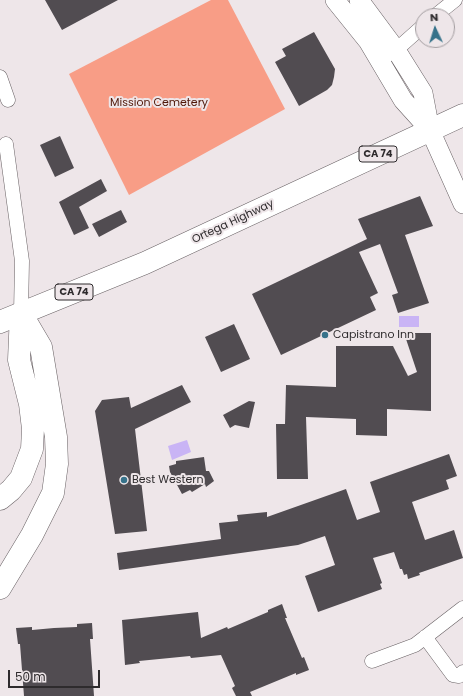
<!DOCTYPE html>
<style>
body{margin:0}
#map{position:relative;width:463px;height:696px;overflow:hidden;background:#eee6e9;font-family:Poppins,sans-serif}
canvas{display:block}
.north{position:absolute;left:415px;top:8px;width:40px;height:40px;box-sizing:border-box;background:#eee6e9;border:1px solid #a19b9e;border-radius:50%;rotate:356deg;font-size:11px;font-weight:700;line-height:16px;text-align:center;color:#2e2b2d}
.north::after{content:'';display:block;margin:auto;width:14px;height:18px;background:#36728a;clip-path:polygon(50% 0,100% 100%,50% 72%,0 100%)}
.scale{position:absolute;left:8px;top:670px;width:92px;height:18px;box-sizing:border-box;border:2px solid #2e2b2d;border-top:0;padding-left:5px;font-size:12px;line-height:14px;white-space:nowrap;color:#2e2b2d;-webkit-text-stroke:3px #eee6e9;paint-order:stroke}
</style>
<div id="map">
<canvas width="463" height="696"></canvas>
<div class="north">N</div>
<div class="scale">50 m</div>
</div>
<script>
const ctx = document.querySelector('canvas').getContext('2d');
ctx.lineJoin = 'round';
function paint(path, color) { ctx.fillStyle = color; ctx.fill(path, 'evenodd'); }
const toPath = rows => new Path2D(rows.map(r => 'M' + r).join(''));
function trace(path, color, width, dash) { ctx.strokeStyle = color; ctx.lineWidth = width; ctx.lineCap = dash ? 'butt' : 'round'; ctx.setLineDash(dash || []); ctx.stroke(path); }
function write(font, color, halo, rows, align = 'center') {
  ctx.font = font + ' Poppins,sans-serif'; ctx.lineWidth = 4; ctx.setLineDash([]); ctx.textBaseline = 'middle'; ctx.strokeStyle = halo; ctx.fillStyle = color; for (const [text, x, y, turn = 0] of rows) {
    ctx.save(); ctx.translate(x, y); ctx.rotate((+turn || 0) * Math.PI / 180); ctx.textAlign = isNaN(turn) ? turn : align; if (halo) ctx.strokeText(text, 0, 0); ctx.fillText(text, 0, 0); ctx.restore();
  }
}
paint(toPath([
 [211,0,228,0,285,109,129,195,69,74]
]), '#f89d86');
paint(toPath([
 [399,316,419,316,419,327,399,327],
 [187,440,191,452,172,460,168,446]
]), '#c9b4f5');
paint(toPath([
 [45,0,118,0,62,30],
 [314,32,335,69,334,77,332,85,327,90,299,106,275,62,286,56,282,49],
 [60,136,74,168,55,177,40,145],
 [101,179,107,191,79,207,89,228,74,235,59,202],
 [420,196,433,226,405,235,429,303,398,313,392,295,398,293,380,244,359,252,378,293,370,297,376,310,281,355,252,294,367,239,358,219],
 [121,210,127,222,99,237,92,224],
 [234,324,250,359,221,372,205,337],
 [404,333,431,333,431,411,387,409,387,436,356,435,356,419,306,417,308,479,277,479,276,424,285,424,286,385,336,387,336,346,393,346,408,376,417,372],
 [182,385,191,402,135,429,147,531,115,534,95,411,102,400,129,397,131,408],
 [249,401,255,402,249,428,235,425,230,428,223,415],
 [449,454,457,476,446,480,449,489,412,502,425,540,454,530,463,558,419,573,420,575,408,579,407,574,404,575,402,569,400,569,394,552,373,558,382,583,380,584,382,589,318,612,305,576,335,565,325,536,298,545,119,570,117,553,221,539,219,523,238,521,237,515,267,512,267,517,346,489,357,520,380,512,370,482],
 [204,457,206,471,209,471,214,481,206,487,205,484,192,492,190,490,182,494,170,472,169,466,176,464,176,461],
 [282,604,287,618,285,618,302,658,304,657,309,670,296,675,296,673,250,692,252,696,236,696,232,688,235,686,221,655,191,658,190,656,139,661,140,663,125,665,122,620,198,612,201,638,227,627,228,629,268,612,268,610],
 [92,623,93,639,90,639,94,696,24,696,20,644,18,644,16,628,32,627,32,630,54,628,77,627,77,624]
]), '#514c51');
const minor = toPath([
 [435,16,455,0],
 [379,60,396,50,423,26],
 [0,77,8,100],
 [6,144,22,261,21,313],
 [425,637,453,675,459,676,463,672],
 [372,661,415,645,463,608]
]);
const secondary = toPath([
 [335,0,368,41,403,100,430,130],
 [359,0,396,50,423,93,430,130,463,204]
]);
const primary = toPath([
 [0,322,145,263,463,115]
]);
const motorway = toPath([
 [0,499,11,490,21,478,32,449,33,429,30,404,19,360,21,313],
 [0,588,32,535,53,493,57,464,56,437,41,347,21,313]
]);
trace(minor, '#686164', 15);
trace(secondary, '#686164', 20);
trace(primary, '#686164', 23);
trace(motorway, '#686164', 23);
trace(minor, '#fff', 14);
trace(secondary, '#fff', 19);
trace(primary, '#fff', 22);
trace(motorway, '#fff', 22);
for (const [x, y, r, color] of [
 [325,335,4,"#36728a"],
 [124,480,4,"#36728a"]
]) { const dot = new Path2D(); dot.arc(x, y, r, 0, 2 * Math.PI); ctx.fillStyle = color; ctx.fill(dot); trace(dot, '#eee6e9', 1.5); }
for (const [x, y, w] of [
 [378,154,38],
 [74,292,38]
]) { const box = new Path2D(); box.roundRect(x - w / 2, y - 8, w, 16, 3); ctx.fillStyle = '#eee6e9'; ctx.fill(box); trace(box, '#2e2b2d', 1); }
write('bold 10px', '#2e2b2d', null, [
 ["CA 74",378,154],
 ["CA 74",74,292]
]);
write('11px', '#501809', '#eee6e9', [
 ["Mission Cemetery",159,103]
]);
write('11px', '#2e2b2d', '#eee6e9', [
 ["Ortega Highway",233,222,-25]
]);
write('11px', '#2e2b2d', '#eee6e9', [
 ["Capistrano Inn",333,335],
 ["Best Western",132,480]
], 'left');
</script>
